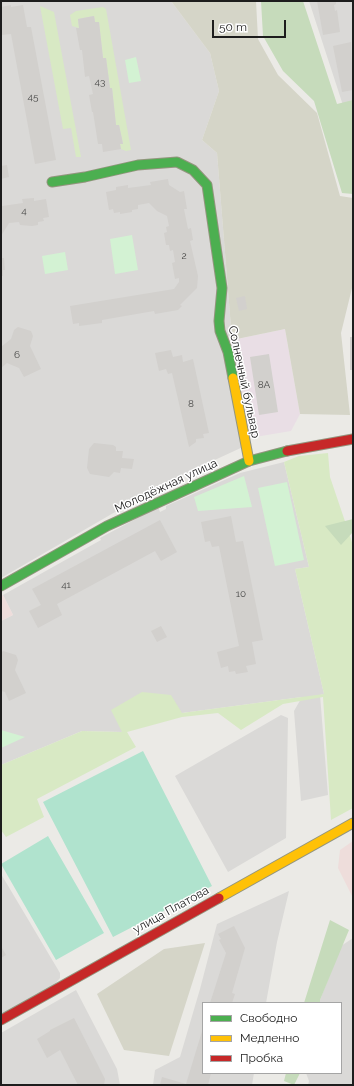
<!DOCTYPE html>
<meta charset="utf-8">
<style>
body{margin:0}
#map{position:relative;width:354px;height:1086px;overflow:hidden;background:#ebeae6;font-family:Raleway,sans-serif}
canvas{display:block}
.frame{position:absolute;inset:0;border:2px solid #1d1d1d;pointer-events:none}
.legend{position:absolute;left:202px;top:1002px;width:140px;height:72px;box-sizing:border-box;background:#fff;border:1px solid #a5a5a5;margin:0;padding:5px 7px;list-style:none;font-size:12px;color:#1d1d1d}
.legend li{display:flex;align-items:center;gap:8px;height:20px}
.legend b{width:20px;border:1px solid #a5a5a5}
.scale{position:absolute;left:212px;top:20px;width:74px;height:18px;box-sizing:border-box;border:2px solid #1d1d1d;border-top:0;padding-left:5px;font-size:12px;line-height:14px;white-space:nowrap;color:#1d1d1d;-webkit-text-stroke:3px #fff;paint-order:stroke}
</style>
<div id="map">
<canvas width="354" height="1086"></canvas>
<div class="frame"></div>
<ul class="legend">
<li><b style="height:5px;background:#4caf50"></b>Свободно</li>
<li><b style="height:5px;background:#ffc107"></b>Медленно</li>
<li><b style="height:5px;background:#c62828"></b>Пробка</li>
</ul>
<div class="scale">50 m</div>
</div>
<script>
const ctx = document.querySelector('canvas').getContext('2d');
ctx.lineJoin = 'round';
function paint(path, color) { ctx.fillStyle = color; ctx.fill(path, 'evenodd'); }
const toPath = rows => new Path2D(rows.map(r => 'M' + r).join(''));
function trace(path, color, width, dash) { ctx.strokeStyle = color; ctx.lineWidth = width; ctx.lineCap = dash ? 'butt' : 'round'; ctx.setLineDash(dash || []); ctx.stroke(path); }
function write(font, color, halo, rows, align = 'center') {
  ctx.font = font + ' Raleway,sans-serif'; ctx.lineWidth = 3; ctx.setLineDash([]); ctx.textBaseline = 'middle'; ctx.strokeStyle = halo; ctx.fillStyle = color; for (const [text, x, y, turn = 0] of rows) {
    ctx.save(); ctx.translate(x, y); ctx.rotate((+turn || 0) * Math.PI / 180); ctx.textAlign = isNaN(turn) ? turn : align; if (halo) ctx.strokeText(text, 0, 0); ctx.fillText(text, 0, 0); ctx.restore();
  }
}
paint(toPath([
 [1,1,171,1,210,53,219,91,202,140,217,153,232,340,249,438,245,446,167,482,1,578],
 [309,1,353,1,353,136],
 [284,462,309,567,295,569,324,694,320,695,328,795,301,801,294,711,302,697,182,713,122,732,82,731,1,765,1,621,13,615,3,595,101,540,100,538,158,507,160,512,166,509,166,506,240,473],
 [281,715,288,718,286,838,228,872,175,776],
 [1,874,60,973,60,978,53,986,1,1017],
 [289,891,277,942,266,1003,203,1003,203,1073,254,1073,252,1085,153,1085,155,1070,180,1057,200,989,217,924],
 [353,938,353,1085,308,1085,309,1081,306,1073,341,1073,341,1003,320,1003,320,1000,341,946],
 [76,990,117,1069,120,1085,1,1085,1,1033]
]), '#dad9d7');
paint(toPath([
 [3,595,13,615,1,621,1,596],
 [353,841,353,898,338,868,340,850]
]), '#eedddb');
paint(toPath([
 [285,329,300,414,291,431,249,438,232,340]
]), '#e9dee5');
paint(toPath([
 [171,1,256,1,258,39,278,75,317,113,340,196,353,198,353,284,341,333,350,415,300,414,285,329,232,340,217,153,202,140,219,91,210,53],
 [205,943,169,1056,124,1050,97,994,164,949]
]), '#d5d5c8');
paint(toPath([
 [40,6,54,12,81,157,76,157,71,128,63,129],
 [103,7,106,9,131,150,126,151,121,149,120,144,123,143,119,125,116,125,112,88,110,88,106,58,103,58,99,22,95,22,94,16,78,19,79,28,72,26,70,15,76,11],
 [328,453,330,477,353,545,353,808,331,820,323,697,283,704,241,730,218,713,182,717,127,732,136,747,37,799,44,817,6,837,1,830,1,765,82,731,122,732,111,710,142,692,171,695,182,713,324,694,295,569,309,567,284,462,299,456]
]), '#d8e9c4');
paint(toPath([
 [261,1,303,1,337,104,353,100,353,194,342,193,314,101,283,71,263,36],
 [353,519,353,532,341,545,325,526],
 [330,920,349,930,320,1000,320,1003,304,1003],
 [286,1073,300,1073,294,1085,284,1081]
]), '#c6dbbb');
paint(toPath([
 [136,57,141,81,129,83,125,60],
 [132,235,138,270,115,274,110,239],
 [65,252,68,270,45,274,42,256],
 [244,476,252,507,198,511,194,497],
 [287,482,304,560,275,566,258,488],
 [1,730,25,737,1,748]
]), '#d3f2d3');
paint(toPath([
 [143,751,212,886,113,937,43,802],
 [48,836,104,933,56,960,1,864]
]), '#b0e3ce');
paint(toPath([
 [317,1,336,1,336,4,334,5,335,11,337,10,340,32,323,35],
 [11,5,11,7,23,5,27,27,31,27,56,160,35,164,11,34,1,35,1,7],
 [94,16,95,22,99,22,103,58,106,58,110,88,112,88,116,125,119,125,123,144,120,144,121,149,103,152,102,144,98,144,93,112,92,112,89,95,93,94,89,76,85,77,82,50,80,50,76,28,79,28,78,19],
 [351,42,353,90,342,92,333,46],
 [7,165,9,177,1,179,1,166],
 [168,179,169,185,180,192,184,191,187,209,184,209,188,229,191,228,193,240,190,241,198,276,197,288,180,305,182,306,178,310,155,314,154,311,102,320,102,323,79,326,79,323,73,324,70,306,174,289,179,282,179,278,175,279,172,263,175,262,173,250,170,251,169,245,166,245,164,233,167,232,166,227,169,226,167,216,157,211,149,203,138,205,138,209,132,210,132,212,120,214,120,212,114,213,113,209,109,210,106,192,116,190,116,187,128,185,128,188,151,185,150,182],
 [34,198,34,201,46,199,49,217,43,218,44,221,38,222,38,225,32,226,20,225,19,222,9,223,1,236,1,202,2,206,23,203,22,199],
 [1,258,4,258,5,270,3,270,3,276,1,276],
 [245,296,247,309,239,311,236,298],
 [18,327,31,331,33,336,30,346,41,369,24,377,19,368,7,363,1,368,1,347,11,339,14,330],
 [350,337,353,337,353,370,350,370],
 [171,350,173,357,182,355,183,362,193,359,209,433,203,434,204,438,196,439,196,442,189,447,172,373,168,374,166,369,159,371,155,353],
 [269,354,278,412,259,415,250,357],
 [94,443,113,445,116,447,116,451,123,451,122,458,134,459,132,469,121,468,120,473,114,472,109,477,90,474,87,468,89,449],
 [231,516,236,542,243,541,263,640,252,642,256,664,246,666,248,672,236,674,235,671,229,672,228,666,221,668,217,652,239,646,219,546,212,547,210,541,205,542,201,522],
 [160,520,177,552,161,561,155,551,57,604,62,615,38,628,29,611,41,605,32,589],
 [161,626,167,637,157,642,151,631],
 [3,651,16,655,18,660,15,670,26,693,9,701,5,692,1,691,1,653],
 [234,926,245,948,232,993,235,994,232,1003,210,1003,226,953,219,940,221,939,218,934],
 [1,946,6,955,1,958],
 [74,1018,105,1079,104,1085,78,1085,60,1050,47,1058,37,1039,50,1031,50,1030],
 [203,1028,203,1073,211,1073,208,1085,160,1085,162,1077,186,1084]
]), '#d2d0cd');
const fast = toPath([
 [52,182,85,177,138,165,177,162,193,170,207,185,222,288,219,321,220,331,228,352,233,378],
 [1,586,107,526,249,461,287,451]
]);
const slow = toPath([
 [233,378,249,461],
 [219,898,353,823]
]);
const jam = toPath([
 [287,451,353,439],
 [1,1020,219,898]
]);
trace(fast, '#93957e', 11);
trace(slow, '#93957e', 11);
trace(jam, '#93957e', 11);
trace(fast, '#4caf50', 9);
trace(slow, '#ffc107', 9);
trace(jam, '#c62828', 9);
write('10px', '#4a4a49', null, [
 ["43",100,82],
 ["45",33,97],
 ["4",24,211],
 ["2",184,256],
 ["6",17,355],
 ["8А",264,385],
 ["8",191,404],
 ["41",66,585],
 ["10",241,594]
]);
write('12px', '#1d1d1d', '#fff', [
 ["Солнечный бульвар",244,382,78],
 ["Молодёжная улица",166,486,-25],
 ["улица Платова",171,910,-29]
]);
</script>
